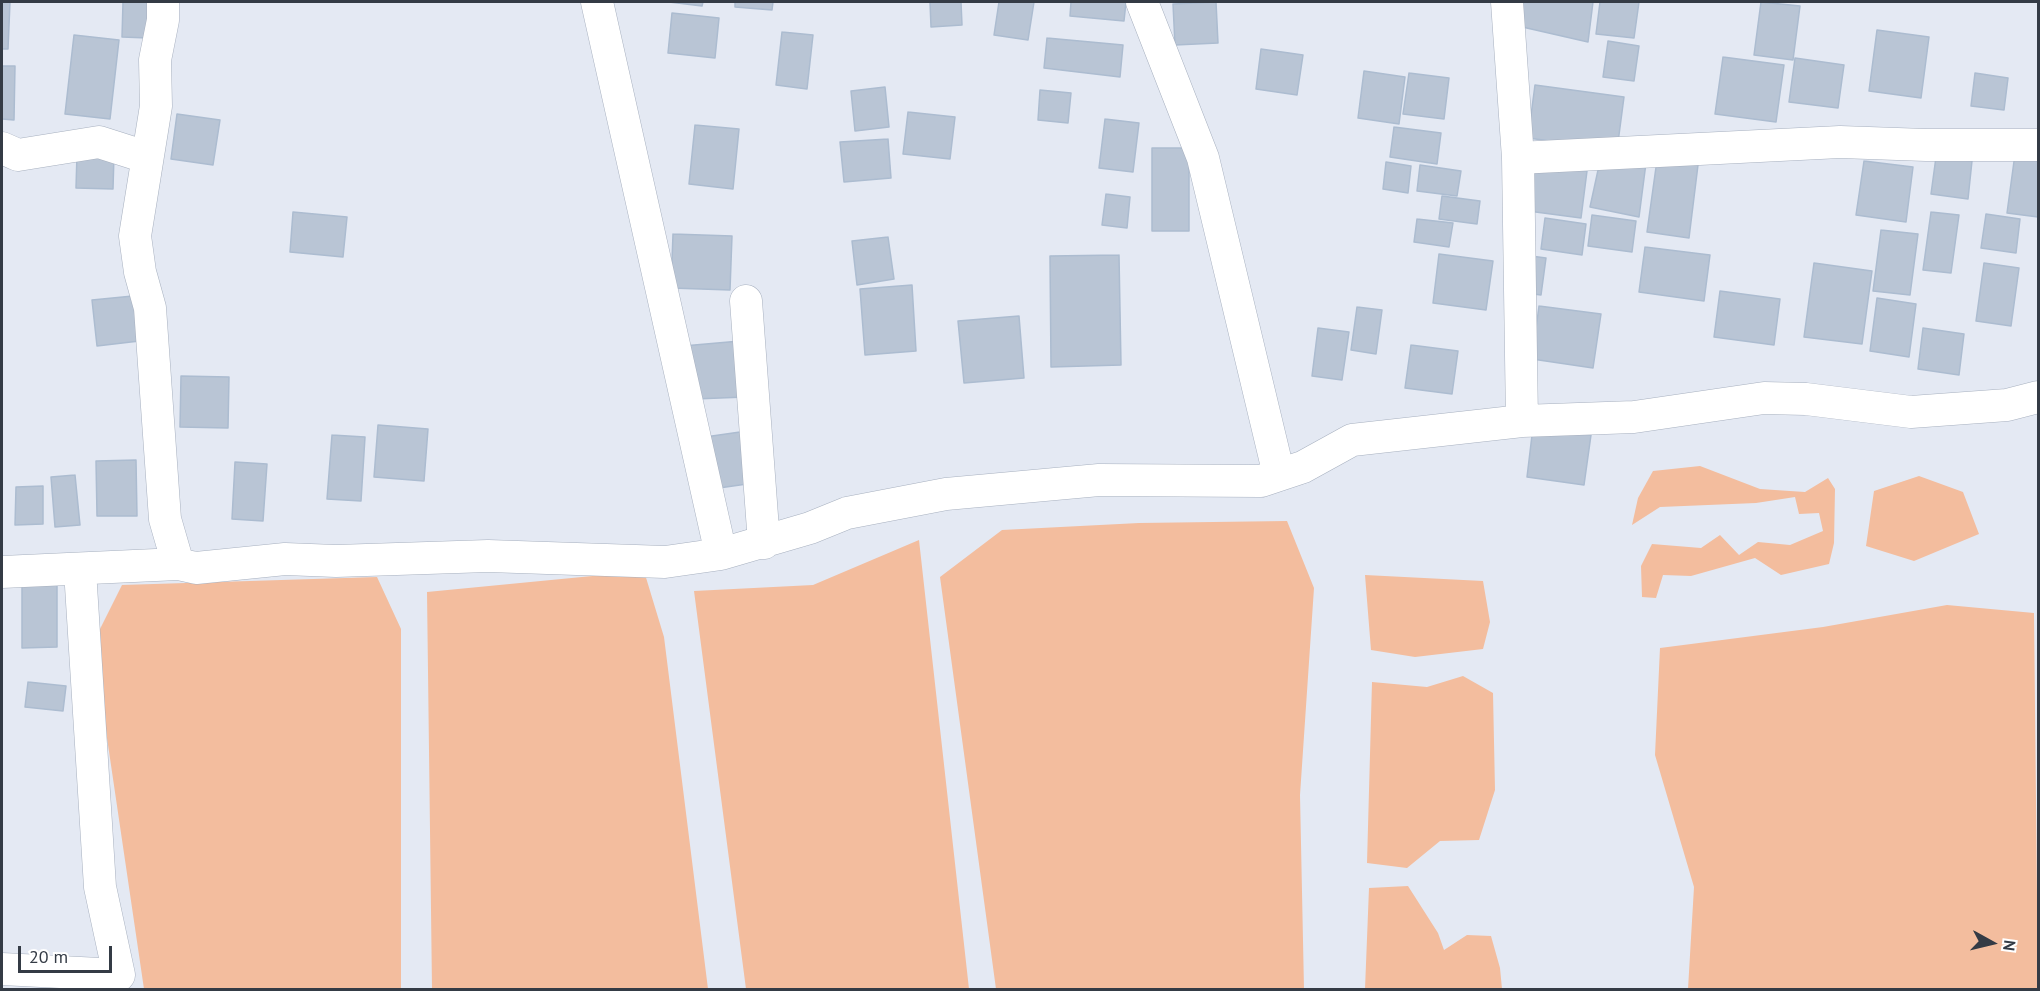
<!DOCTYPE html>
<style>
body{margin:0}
#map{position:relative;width:2040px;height:991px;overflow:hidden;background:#e4e9f3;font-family:"PT Sans",sans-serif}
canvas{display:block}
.frame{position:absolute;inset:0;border:3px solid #343b45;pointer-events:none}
.north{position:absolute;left:1962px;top:913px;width:60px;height:60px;-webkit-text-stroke:4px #fff;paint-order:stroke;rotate:98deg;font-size:16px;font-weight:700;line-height:24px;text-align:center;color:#343b45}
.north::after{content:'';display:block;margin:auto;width:21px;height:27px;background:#343b45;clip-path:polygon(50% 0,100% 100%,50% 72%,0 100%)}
.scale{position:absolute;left:18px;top:946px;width:94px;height:27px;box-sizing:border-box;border:3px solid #343b45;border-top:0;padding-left:8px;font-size:18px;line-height:21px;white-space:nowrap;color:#343b45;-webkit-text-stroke:4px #fff;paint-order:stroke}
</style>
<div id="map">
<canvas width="2040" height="991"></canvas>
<div class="frame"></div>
<div class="north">N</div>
<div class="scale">20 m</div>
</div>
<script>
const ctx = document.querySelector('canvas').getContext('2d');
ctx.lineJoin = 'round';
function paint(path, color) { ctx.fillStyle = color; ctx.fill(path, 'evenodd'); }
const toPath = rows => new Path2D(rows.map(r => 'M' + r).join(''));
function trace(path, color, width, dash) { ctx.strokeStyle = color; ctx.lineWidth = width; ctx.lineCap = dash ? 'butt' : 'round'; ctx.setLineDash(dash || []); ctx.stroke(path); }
paint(toPath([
 [1700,466,1760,489,1805,492,1828,478,1835,489,1834,543,1829,564,1781,575,1755,558,1691,576,1663,575,1656,598,1642,597,1641,566,1652,544,1701,548,1720,535,1739,555,1758,542,1790,545,1823,531,1819,513,1799,514,1795,497,1756,503,1660,507,1632,525,1638,498,1653,471],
 [1919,476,1963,492,1979,534,1914,561,1866,546,1874,491],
 [1287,521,1314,588,1300,795,1304,989,996,989,940,577,1002,530,1139,523],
 [919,540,969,989,746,989,694,591,813,585],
 [644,571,664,637,708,989,432,989,427,592],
 [1365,575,1483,581,1490,622,1483,649,1415,657,1371,650],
 [377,577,401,629,401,989,144,989,93,643,122,585],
 [1947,605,2034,613,2038,989,1688,989,1694,887,1655,755,1660,648,1823,627],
 [1463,676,1493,693,1495,790,1479,840,1440,841,1407,868,1367,863,1372,682,1427,687],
 [1408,886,1438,933,1444,950,1467,935,1491,936,1500,968,1502,989,1365,989,1369,888]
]), '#f3bd9e');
const building = toPath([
 [2,2,10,2,8,49,2,49,2,2],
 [123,2,149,2,148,38,122,37,123,2],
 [669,2,703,2,702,6,669,2],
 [735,2,773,2,772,10,735,7,735,2],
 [930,2,961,2,962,25,931,27,930,2],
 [999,2,1034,2,1028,40,994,35,999,2],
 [1071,2,1126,2,1124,21,1070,16,1071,2],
 [1216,2,1218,43,1175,45,1173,4,1216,2],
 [1515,2,1593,2,1588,42,1518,26,1515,2],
 [1600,2,1639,2,1634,38,1596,34,1600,2],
 [1761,2,1800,6,1793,60,1754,55,1761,2],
 [672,13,719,18,715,58,668,53,672,13],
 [1877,30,1929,37,1921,98,1869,91,1877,30],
 [782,32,813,35,807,89,776,85,782,32],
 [74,35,119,40,110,119,65,114,74,35],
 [1047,38,1123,45,1120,77,1044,68,1047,38],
 [1608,41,1639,46,1634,81,1603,77,1608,41],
 [1261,49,1303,55,1297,95,1256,89,1261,49],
 [1723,57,1784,65,1776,122,1715,114,1723,57],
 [1795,58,1844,65,1838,108,1789,102,1795,58],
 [2,66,15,66,14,120,2,119,2,66],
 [1364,71,1405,77,1399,124,1358,118,1364,71],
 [1409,73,1449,78,1444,119,1403,114,1409,73],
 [1975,73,2008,78,2004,110,1971,106,1975,73],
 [1535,85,1624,97,1617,150,1528,138,1535,85],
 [885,87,889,127,855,131,851,91,885,87],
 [1040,90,1071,93,1068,123,1038,120,1040,90],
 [908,112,955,117,950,159,903,154,908,112],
 [177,114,220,120,213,165,171,159,177,114],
 [1105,119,1139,123,1133,172,1099,168,1105,119],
 [695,125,739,129,733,189,689,184,695,125],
 [1394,127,1441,133,1437,164,1390,157,1394,127],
 [888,139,891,178,844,182,840,142,888,139],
 [1152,148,1189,148,1189,231,1152,231,1152,148],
 [77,154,114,155,113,189,76,188,77,154],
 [2015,154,2038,157,2038,217,2007,213,2015,154],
 [1936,157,1972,161,1968,199,1931,194,1936,157],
 [1657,160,1698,165,1689,238,1647,232,1657,160],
 [1600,161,1646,163,1639,217,1590,207,1600,161],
 [1864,161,1913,167,1906,222,1856,215,1864,161],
 [1386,162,1411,166,1408,193,1383,189,1386,162],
 [1535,164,1587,171,1581,218,1528,211,1535,164],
 [1420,165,1461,171,1457,196,1417,191,1420,165],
 [1106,194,1130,197,1127,228,1102,225,1106,194],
 [1442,196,1480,201,1477,224,1439,219,1442,196],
 [293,212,347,217,343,257,290,252,293,212],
 [1931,212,1959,215,1951,273,1923,270,1931,212],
 [1986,214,2020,219,2016,253,1981,248,1986,214],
 [1592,215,1636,221,1632,252,1588,246,1592,215],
 [1545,218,1586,224,1582,255,1541,249,1545,218],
 [1417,219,1453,223,1449,247,1414,242,1417,219],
 [1881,230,1918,234,1910,295,1873,291,1881,230],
 [673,234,732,236,730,290,671,288,673,234],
 [888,237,894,279,857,285,852,241,888,237],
 [1645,247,1710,255,1704,301,1639,292,1645,247],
 [1439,254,1493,261,1486,310,1433,303,1439,254],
 [1119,255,1121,365,1051,367,1050,256,1119,255],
 [1531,256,1546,258,1541,295,1526,293,1531,256],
 [1814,263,1872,271,1862,344,1804,337,1814,263],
 [1984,263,2019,268,2011,326,1976,321,1984,263],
 [912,285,916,351,865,355,860,289,912,285],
 [1720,291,1780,299,1774,345,1714,337,1720,291],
 [143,295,148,340,97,346,92,300,143,295],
 [1877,298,1916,304,1909,357,1870,351,1877,298],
 [1539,306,1601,314,1593,368,1532,359,1539,306],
 [1357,307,1382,310,1376,354,1351,350,1357,307],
 [1019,316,1024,378,964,383,958,321,1019,316],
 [1318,328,1349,332,1342,380,1312,376,1318,328],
 [1923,328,1964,334,1959,375,1918,369,1923,328],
 [740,341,745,397,695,399,683,346,740,341],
 [1411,345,1458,351,1452,394,1405,388,1411,345],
 [181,376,229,377,228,428,180,427,181,376],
 [378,425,428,429,424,481,374,477,378,425],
 [1533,427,1591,435,1584,485,1527,477,1533,427],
 [747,431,754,483,712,489,705,437,747,431],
 [332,435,365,437,361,501,327,499,332,435],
 [136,460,137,516,97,516,96,461,136,460],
 [235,462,267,464,263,521,232,519,235,462],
 [75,475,80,525,55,527,51,477,75,475],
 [43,486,43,524,15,525,16,487,43,486],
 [57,585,57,647,22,648,22,586,57,585],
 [28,682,66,686,63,711,25,707,28,682]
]);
paint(building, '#b9c5d5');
trace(building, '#acbcd0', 1.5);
const minor = toPath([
 [163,2,163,20,155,60,156,106,135,236,140,272,150,308,165,519,178,564],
 [597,2,721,554],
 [1142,2,1203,158,1279,475],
 [1507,2,1518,158,1522,421],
 [2,148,18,155,99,142,146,157],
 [1518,158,1840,142,1926,145,2038,145],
 [746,301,764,543],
 [2,572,178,564,196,568,285,559,336,561,488,556,665,562,721,554,810,528,847,513,946,494,1099,480,1261,481,1303,467,1352,440,1522,421,1634,417,1764,398,1806,399,1911,412,2007,405,2038,397],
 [2,969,119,975,100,887,80,570]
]);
trace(minor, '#a7b0bf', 33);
trace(minor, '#fff', 32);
</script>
